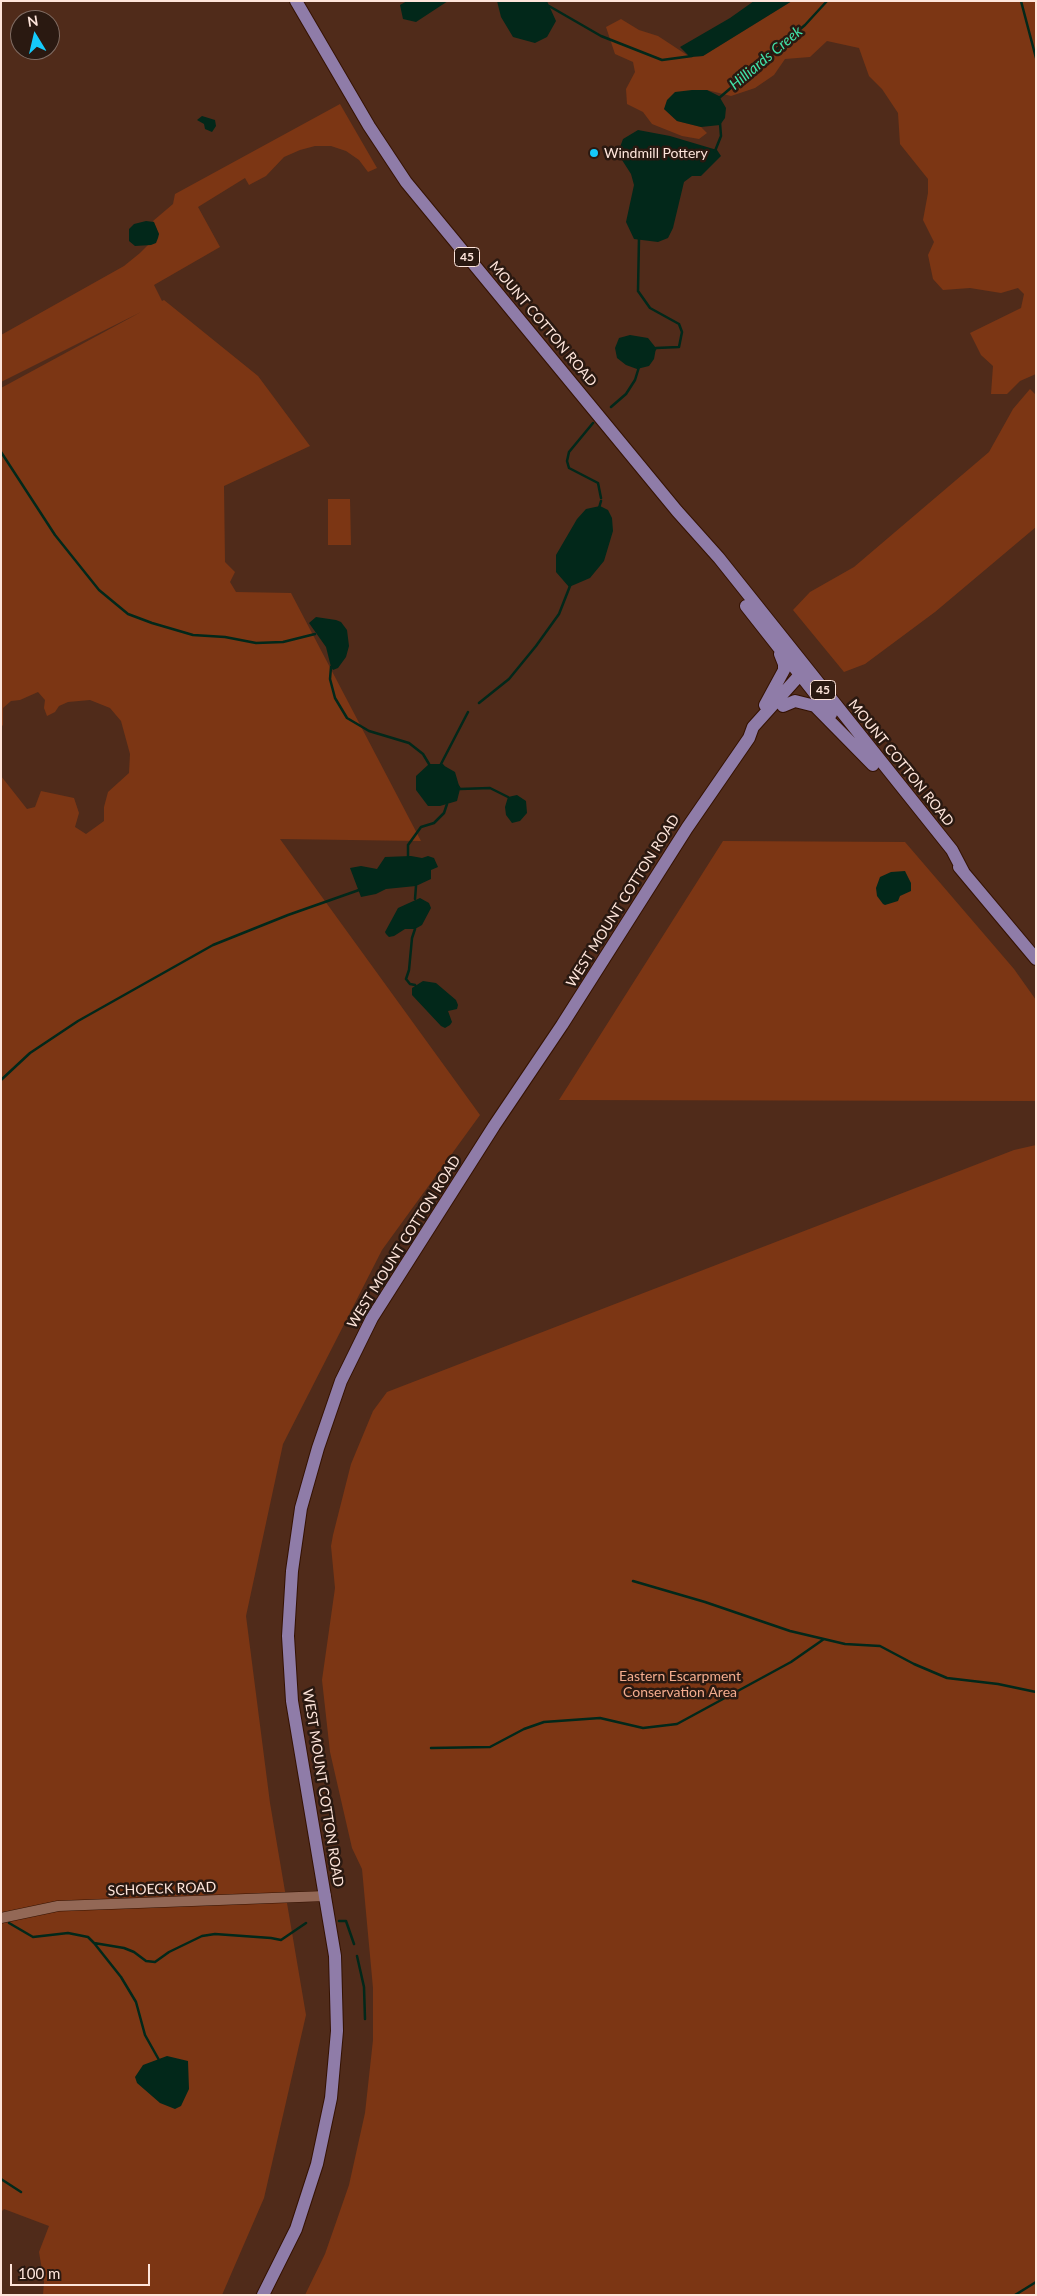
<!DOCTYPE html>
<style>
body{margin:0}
#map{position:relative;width:1037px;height:2296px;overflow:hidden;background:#502b1a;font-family:Lato,sans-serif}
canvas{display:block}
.frame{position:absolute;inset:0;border:2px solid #fee5db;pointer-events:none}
.north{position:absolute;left:10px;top:10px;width:50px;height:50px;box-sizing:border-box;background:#2a1911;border:1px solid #7f6b62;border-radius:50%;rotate:351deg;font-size:14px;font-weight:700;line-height:20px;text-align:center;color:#fee5db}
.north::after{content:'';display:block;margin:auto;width:18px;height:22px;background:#15cafb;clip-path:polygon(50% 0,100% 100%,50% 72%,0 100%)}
.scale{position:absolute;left:10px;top:2264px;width:140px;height:22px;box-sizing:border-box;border:2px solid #fee5db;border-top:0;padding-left:6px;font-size:15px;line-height:18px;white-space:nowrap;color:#fee5db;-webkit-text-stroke:4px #2a1911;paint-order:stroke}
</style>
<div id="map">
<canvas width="1037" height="2296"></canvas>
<div class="frame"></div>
<div class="north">N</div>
<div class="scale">100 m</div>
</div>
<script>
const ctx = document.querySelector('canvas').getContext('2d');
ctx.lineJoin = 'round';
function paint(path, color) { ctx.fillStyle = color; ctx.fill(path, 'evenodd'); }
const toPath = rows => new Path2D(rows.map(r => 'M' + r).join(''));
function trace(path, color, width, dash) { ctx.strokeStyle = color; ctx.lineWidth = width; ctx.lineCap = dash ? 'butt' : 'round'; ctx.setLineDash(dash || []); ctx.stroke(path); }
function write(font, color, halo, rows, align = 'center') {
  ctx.font = font + ' Lato,sans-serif'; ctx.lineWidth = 5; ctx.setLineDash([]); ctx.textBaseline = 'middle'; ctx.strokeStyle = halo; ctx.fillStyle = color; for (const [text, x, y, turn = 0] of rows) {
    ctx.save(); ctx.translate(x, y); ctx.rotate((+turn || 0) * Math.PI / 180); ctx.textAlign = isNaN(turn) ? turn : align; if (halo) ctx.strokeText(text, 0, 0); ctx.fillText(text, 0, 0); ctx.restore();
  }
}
paint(toPath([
 [792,1,1036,1,1036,374,1020,381,1007,394,991,394,993,366,981,355,970,333,1021,308,1024,294,1018,288,1001,293,970,288,943,290,933,279,928,255,934,242,923,220,928,193,928,179,900,144,898,113,882,89,869,76,859,48,827,41,810,57,785,59,774,75,755,88,731,96,707,90,664,109,677,121,701,127,707,133,699,139,682,136,652,124,643,112,627,104,626,89,635,72,633,62,615,54,606,27,621,19,639,30,658,36,690,57,703,56],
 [340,104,377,168,368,172,359,160,346,151,331,146,315,146,300,150,284,157,266,176,249,185,245,178,198,207,220,247,154,285,162,301,164,300,258,376,310,446,224,486,225,562,235,572,230,582,236,592,291,593,421,841,280,839,480,1115,382,1250,283,1444,246,1616,270,1803,306,2015,264,2198,222,2295,43,2295,44,2282,39,2252,49,2226,4,2209,1,2212,1,776,27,809,35,807,41,791,74,798,79,813,75,827,86,834,104,821,104,807,108,792,129,773,130,754,121,721,110,708,90,700,68,702,59,706,55,712,47,716,44,708,45,700,38,692,20,700,11,701,3,708,3,725,1,727,1,388,141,312,1,382,1,335,124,266,140,253,159,234,153,221,173,204,175,194],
 [1030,389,1036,395,1036,527,935,612,865,664,844,672,793,610,810,592,854,567,989,452,1013,409],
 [328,499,350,499,351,545,328,545],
 [723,841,905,842,1014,969,1036,1000,1036,1101,559,1100],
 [1036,1145,1036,2295,305,2295,325,2254,349,2185,365,2113,373,2040,373,1988,362,1869,352,1848,330,1752,322,1680,335,1588,331,1546,333,1535,351,1464,373,1411,387,1392,1014,1150]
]), '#7c3614');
paint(toPath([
 [407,1,448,1,416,22,403,19,400,5],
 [497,1,547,1,556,21,547,37,535,43,513,37,501,17],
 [754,1,792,1,703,56,690,57,680,47,730,18],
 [692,90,707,90,719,96,726,108,725,118,720,125,701,127,677,121,664,109,667,100,675,92],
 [202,116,215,120,216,126,212,132,205,129,204,124,197,120],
 [638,130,670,136,717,150,721,156,701,176,692,176,684,182,673,228,668,238,658,242,634,239,626,222,634,185,631,174,622,160,619,150,623,139],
 [146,221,154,222,159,234,158,238,156,243,151,245,135,246,129,241,129,229,134,224],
 [630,335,648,338,656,348,654,359,649,366,637,369,626,365,617,358,615,348,619,338],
 [600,506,608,510,612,518,613,531,604,561,590,578,569,587,556,572,556,555,577,519,586,509],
 [316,617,336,620,341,622,347,630,349,646,346,657,338,668,333,670,331,667,326,647,309,623],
 [429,764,441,764,455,772,460,789,457,801,440,806,428,806,416,790,416,776],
 [517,795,526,801,527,813,520,821,512,823,506,815,505,807,508,797],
 [411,856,422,858,428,856,434,858,438,867,431,870,431,879,416,886,386,889,376,894,361,897,350,868,361,866,377,869,385,857],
 [905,871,911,883,911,891,900,896,898,901,885,905,883,904,877,896,876,888,880,877,891,872],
 [420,898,429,903,431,908,422,925,415,929,405,929,394,936,389,937,386,934,385,932,398,908],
 [423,981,436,983,456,1000,458,1005,457,1009,448,1011,452,1022,450,1025,445,1028,441,1026,412,995,412,988],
 [167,2056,188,2061,189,2089,181,2106,175,2109,160,2103,137,2083,135,2077,143,2065]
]), '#02281a');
trace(toPath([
 [1021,1,1036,58],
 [546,6,549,6,601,36,662,60,692,56],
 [719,98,805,25,827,1],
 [715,151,721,136,720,123],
 [639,238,638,291,650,308,679,324,682,332,679,347,656,348,654,350],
 [611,407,626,394,635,380,639,367],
 [593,423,569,452,567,461,569,468,598,483,601,498],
 [1,452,55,535,99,590,128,614,152,623,193,635,225,637,256,643,283,642,315,634],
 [599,508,601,501],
 [331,667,330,679,335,698,347,718,369,731,409,743,423,754,429,764],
 [479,703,509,679,536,646,559,614,570,586],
 [443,766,441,764,468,712],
 [458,786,460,789,490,788,508,797],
 [408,856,408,845,421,827,434,823,444,813,447,804],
 [415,899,416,886],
 [415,985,410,984,406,979,409,970,412,938,415,929],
 [1,1080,30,1053,78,1021,213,945,288,915,359,890],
 [633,1581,705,1602,790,1631,845,1644,880,1646,914,1664,947,1678,998,1684,1036,1692],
 [431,1748,490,1747,524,1729,544,1722,600,1718,643,1728,677,1724,791,1662,824,1639],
 [339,1921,346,1921,354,1944],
 [9,1923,33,1937,68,1933,88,1937,94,1943,121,1977,136,2002,145,2035,159,2060],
 [94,1943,124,1948,134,1952,146,1961,155,1962,169,1952,202,1936,215,1934,271,1938,281,1940,306,1923],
 [357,1956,364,1987,365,2019],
 [1,2179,21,2192],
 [1015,2295,1036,2282]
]), '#02281a', 2.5);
const minor = toPath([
 [1,1918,58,1906,326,1896]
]);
const major = toPath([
 [296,1,369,126,406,182,677,511,719,558,952,850,964,873],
 [746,606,831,714],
 [765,705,784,670,784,664,780,654],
 [783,706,795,701,815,706,873,765],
 [959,867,1036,959],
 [263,2295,296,2229,317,2164,331,2098,337,2031,335,1956,292,1701,288,1636,292,1571,301,1508,318,1448,341,1381,372,1318,494,1126,562,1025,687,828,749,738,753,727,806,668]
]);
trace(minor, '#341202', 11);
trace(major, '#341202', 14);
trace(minor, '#936856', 10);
trace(major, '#8f7ca8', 12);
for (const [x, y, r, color] of [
 [594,153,5,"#15cafb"]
]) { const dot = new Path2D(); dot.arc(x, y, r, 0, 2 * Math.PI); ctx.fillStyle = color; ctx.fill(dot); trace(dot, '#2a1911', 2); }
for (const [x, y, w] of [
 [467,257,25],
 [823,690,25]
]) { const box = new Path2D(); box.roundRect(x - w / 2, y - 9.5, w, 19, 4); ctx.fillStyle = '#2a1911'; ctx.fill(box); trace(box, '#fee5db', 1); }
write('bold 12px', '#fee5db', null, [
 ["45",467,257],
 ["45",823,690]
]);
write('14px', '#fee5db', '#2a1911', [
 ["Windmill Pottery",604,153]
], 'left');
write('14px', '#fee5db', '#2a1911', [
 ["MOUNT COTTON ROAD",543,324,50],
 ["MOUNT COTTON ROAD",901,763,51],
 ["WEST MOUNT COTTON ROAD",623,901,-58],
 ["WEST MOUNT COTTON ROAD",404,1242,-58],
 ["WEST MOUNT COTTON ROAD",323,1788,81],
 ["SCHOECK ROAD",162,1889,-2]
]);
write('14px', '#f3ac8e', '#2a1911', [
 ["Eastern Escarpment",680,1676],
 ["Conservation Area",680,1692]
]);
write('italic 15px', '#41e2a8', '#2a1911', [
 ["Hilliards Creek",766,58,-40]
]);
</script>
